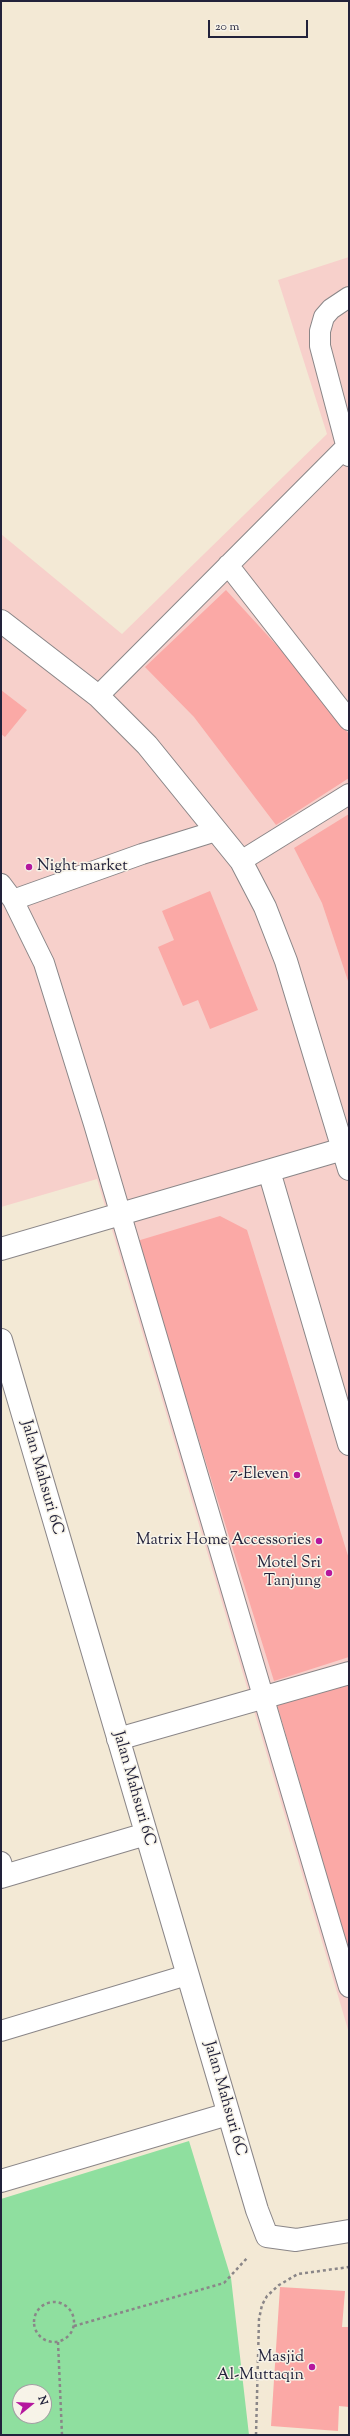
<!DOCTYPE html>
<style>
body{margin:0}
#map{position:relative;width:350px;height:2436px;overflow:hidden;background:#f3e9d5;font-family:"Sorts Mill Goudy",serif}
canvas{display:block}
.frame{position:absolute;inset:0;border:2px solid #22223b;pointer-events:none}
.north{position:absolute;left:12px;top:2384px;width:40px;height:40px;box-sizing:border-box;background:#f7f3e8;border:1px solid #a29fa3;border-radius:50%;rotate:72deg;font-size:11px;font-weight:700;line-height:16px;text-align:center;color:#22223b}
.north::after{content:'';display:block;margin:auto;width:14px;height:18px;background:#b5179e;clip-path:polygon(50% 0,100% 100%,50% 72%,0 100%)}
.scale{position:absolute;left:208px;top:20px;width:100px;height:18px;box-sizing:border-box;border:2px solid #22223b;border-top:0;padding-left:5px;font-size:12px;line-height:14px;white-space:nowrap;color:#22223b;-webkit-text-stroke:3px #f7f3e8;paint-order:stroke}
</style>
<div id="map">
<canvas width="350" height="2436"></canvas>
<div class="frame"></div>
<div class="north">N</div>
<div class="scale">20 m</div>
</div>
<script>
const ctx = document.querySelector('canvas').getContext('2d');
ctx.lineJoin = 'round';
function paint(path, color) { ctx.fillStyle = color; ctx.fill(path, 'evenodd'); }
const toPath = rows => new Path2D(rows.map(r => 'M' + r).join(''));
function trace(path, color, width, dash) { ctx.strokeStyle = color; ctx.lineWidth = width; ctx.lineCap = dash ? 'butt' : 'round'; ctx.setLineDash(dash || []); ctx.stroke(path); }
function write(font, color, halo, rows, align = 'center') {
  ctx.font = font + ' "Sorts Mill Goudy",serif'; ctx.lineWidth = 3; ctx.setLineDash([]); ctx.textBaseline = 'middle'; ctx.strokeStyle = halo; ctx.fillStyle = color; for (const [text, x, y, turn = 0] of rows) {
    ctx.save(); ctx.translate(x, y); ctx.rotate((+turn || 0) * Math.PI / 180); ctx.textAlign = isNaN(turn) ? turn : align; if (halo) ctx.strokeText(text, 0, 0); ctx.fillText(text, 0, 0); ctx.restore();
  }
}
paint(toPath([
 [349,257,349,2033,97,1179,1,1207,1,534,122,634,327,434,278,280]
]), '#f7d0cb');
paint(toPath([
 [189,2141,231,2278,249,2435,1,2435,1,2199],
 [20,2392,44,2392,44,2416,20,2416]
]), '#8fdf9f');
paint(toPath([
 [226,590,301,672,327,709,349,734,349,778,276,825,194,717,145,667],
 [1,690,27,710,5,737,1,734],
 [349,814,349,984,322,903,294,848],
 [210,891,258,1010,210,1029,198,1000,183,1006,158,947,174,940,162,911],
 [220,1216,247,1230,349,1559,349,1657,274,1681,137,1241],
 [349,1681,349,1951,276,1701],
 [280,2287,345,2291,342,2327,349,2327,349,2407,339,2406,338,2431,271,2426]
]), '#fba9a6');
const service = toPath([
 [349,297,331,309,324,317,320,331,320,346,349,456],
 [228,565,349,720],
 [98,696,346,447],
 [241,861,349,794],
 [1,884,13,900,44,963,94,1124,349,1987],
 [13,900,142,854,216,831],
 [1,1862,5,1875],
 [1,2031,187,1975]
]);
const minor = toPath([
 [1,621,98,696,147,745,241,861,265,907,286,961,349,1169],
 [269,1171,349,1444],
 [1,1249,343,1149],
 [1,1340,257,2210,267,2236,296,2240,349,2231],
 [118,1739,349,1673],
 [1,1877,146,1834],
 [1,2181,228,2114]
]);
trace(service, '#8a8688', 22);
trace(minor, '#8a8688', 24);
trace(toPath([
 '34 2322a20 20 0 1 1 40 0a20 20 0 1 1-40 0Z',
 [74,2326,224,2283,248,2257],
 [58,2342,62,2435],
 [256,2435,259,2319,262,2305,267,2296,279,2285,298,2274,349,2267]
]), '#8a8688', 2.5, [3, 3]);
trace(service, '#fff', 20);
trace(minor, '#fff', 22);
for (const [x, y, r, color] of [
 [29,867,4,"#b5179e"],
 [297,1475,4,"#b5179e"],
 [319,1541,4,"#b5179e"],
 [329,1573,4,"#b5179e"],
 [312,2367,4,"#b5179e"]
]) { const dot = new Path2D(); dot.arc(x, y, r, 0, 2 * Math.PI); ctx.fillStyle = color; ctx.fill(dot); trace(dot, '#f7f3e8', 1.5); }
write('16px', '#22223b', '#f7f3e8', [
 ["Night market",37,867,"left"],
 ["7-Eleven",289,1475],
 ["Matrix Home Accessories",311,1541],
 ["Motel Sri",321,1564],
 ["Tanjung",321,1582],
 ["Masjid",304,2358],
 ["Al-Muttaqin",304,2376]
], 'right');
write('16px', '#22223b', '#f7f3e8', [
 ["Jalan Mahsuri 6C",41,1478,74],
 ["Jalan Mahsuri 6C",133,1789,74],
 ["Jalan Mahsuri 6C",224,2099,74]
]);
</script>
